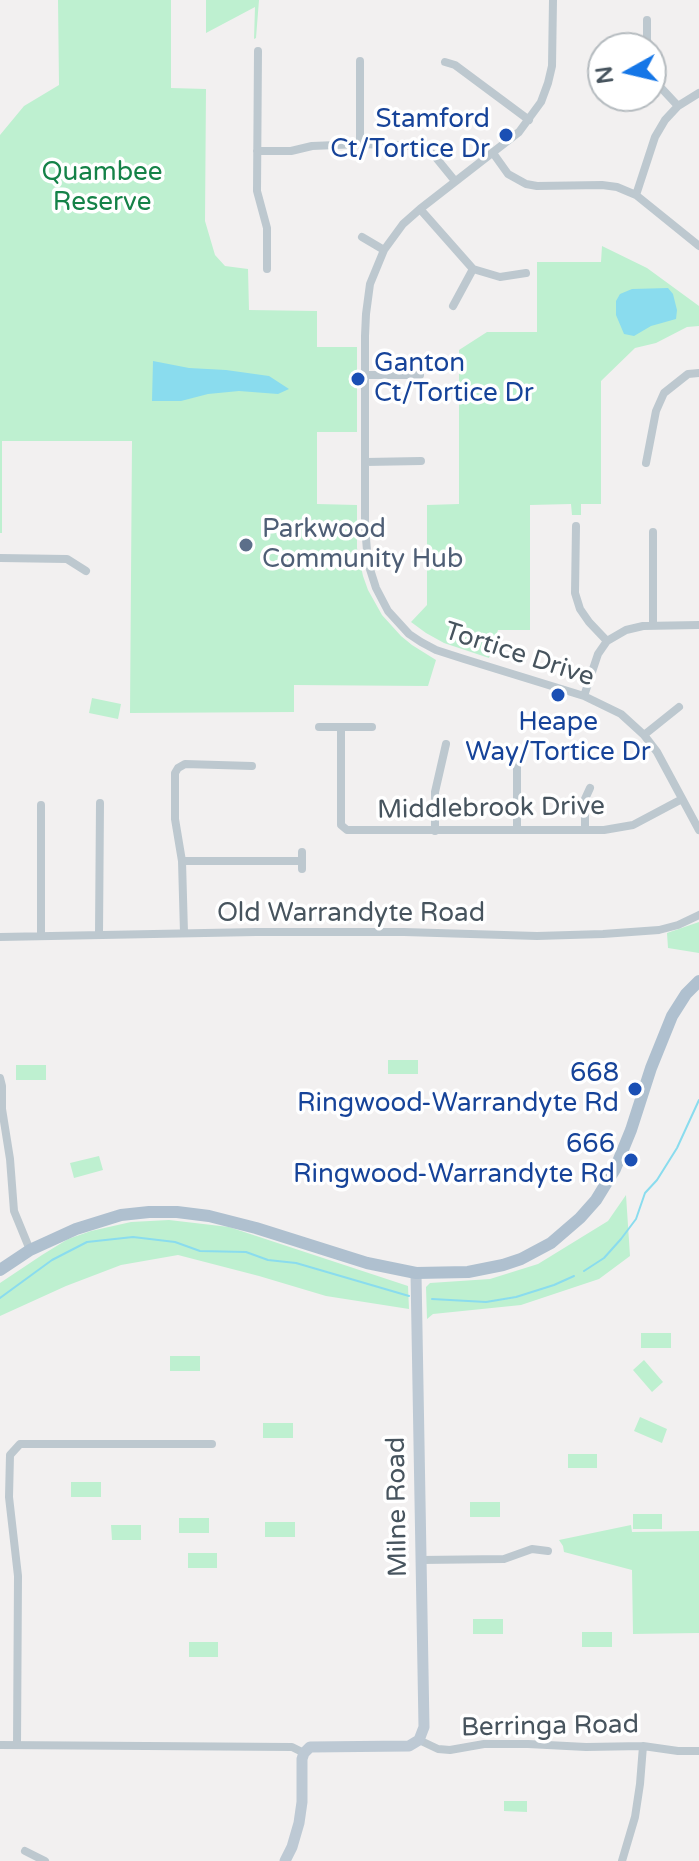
<!DOCTYPE html>
<style>
body{margin:0}
#map{position:relative;width:699px;height:1861px;overflow:hidden;background:#f2f0f0;font-family:"Varela Round",sans-serif}
canvas{display:block}
.north{position:absolute;left:587px;top:32px;width:80px;height:80px;box-sizing:border-box;background:#fff;border:2px solid #b5bbbf;border-radius:50%;rotate:262deg;font-size:22px;font-weight:700;line-height:32px;text-align:center;color:#47545e}
.north::after{content:'';display:block;margin:auto;width:28px;height:36px;background:#1576e7;clip-path:polygon(50% 0,100% 100%,50% 72%,0 100%)}
</style>
<div id="map">
<canvas width="699" height="1861"></canvas>
<div class="north">N</div>
</div>
<script>
const ctx = document.querySelector('canvas').getContext('2d');
ctx.lineJoin = 'round';
function paint(path, color) { ctx.fillStyle = color; ctx.fill(path, 'evenodd'); }
const toPath = rows => new Path2D(rows.map(r => 'M' + r).join(''));
function trace(path, color, width, dash) { ctx.strokeStyle = color; ctx.lineWidth = width; ctx.lineCap = dash ? 'butt' : 'round'; ctx.setLineDash(dash || []); ctx.stroke(path); }
function write(font, color, halo, rows, align = 'center') {
  ctx.font = font + ' "Varela Round",sans-serif'; ctx.lineWidth = 7; ctx.setLineDash([]); ctx.textBaseline = 'middle'; ctx.strokeStyle = halo; ctx.fillStyle = color; for (const [text, x, y, turn = 0] of rows) {
    ctx.save(); ctx.translate(x, y); ctx.rotate((+turn || 0) * Math.PI / 180); ctx.textAlign = isNaN(turn) ? turn : align; if (halo) ctx.strokeText(text, 0, 0); ctx.fillText(text, 0, 0); ctx.restore();
  }
}
paint(toPath([
 [58,0,171,0,171,88,206,89,205,221,215,255,225,266,248,269,249,310,317,311,317,347,357,347,357,432,317,432,317,504,357,505,357,548,363,576,368,590,382,615,401,636,412,645,436,660,428,686,294,685,294,712,130,713,132,441,2,441,2,533,0,533,0,135,24,106,59,85],
 [206,0,259,0,256,38,254,39,255,7,206,33],
 [602,246,647,268,699,306,699,326,687,327,656,343,635,348,601,381,601,504,581,504,581,515,572,515,571,504,530,505,530,630,498,630,489,658,444,643,426,633,411,622,427,605,427,505,459,504,459,350,487,332,537,332,537,262,601,262],
 [92,698,121,704,118,719,89,713],
 [699,922,699,953,668,948,667,933],
 [388,1060,418,1060,418,1074,388,1074],
 [16,1065,46,1065,46,1080,16,1080],
 [99,1156,103,1170,74,1178,70,1163],
 [626,1195,630,1256,599,1279,521,1305,433,1314,427,1319,426,1287,430,1283,490,1279,538,1264,608,1221],
 [169,1220,229,1227,408,1286,409,1309,326,1296,259,1276,178,1255,121,1265,66,1286,0,1316,0,1283,42,1255,68,1239,91,1231,131,1222],
 [641,1333,671,1333,671,1348,641,1348],
 [170,1356,200,1356,200,1371,170,1371],
 [644,1360,663,1382,652,1392,633,1370],
 [640,1417,667,1429,662,1443,634,1431],
 [263,1423,293,1423,293,1438,263,1438],
 [568,1454,597,1454,597,1468,568,1468],
 [71,1482,101,1482,101,1497,71,1497],
 [470,1502,500,1502,500,1517,470,1517],
 [633,1514,662,1514,662,1529,633,1529],
 [179,1518,209,1518,209,1533,179,1533],
 [265,1522,295,1522,295,1537,265,1537],
 [111,1525,141,1525,141,1540,112,1540],
 [631,1525,632,1532,699,1531,699,1633,633,1634,632,1570,564,1552,563,1546,559,1540],
 [188,1553,217,1553,217,1568,188,1568],
 [473,1619,503,1619,503,1634,473,1634],
 [582,1632,612,1632,612,1647,582,1647],
 [189,1642,218,1642,218,1657,189,1657],
 [504,1801,527,1801,527,1812,504,1811]
]), '#bef0d0');
paint(toPath([
 [668,288,673,294,677,310,676,319,651,326,634,336,624,334,616,315,616,301,620,294,632,289],
 [153,361,189,368,226,370,269,376,289,389,278,394,239,391,208,394,181,401,152,401]
]), '#8adcee');
trace(toPath([
 [584,1271,604,1258,621,1239,636,1219,645,1193,657,1180,677,1148,699,1100],
 [0,1298,52,1260,87,1242,133,1237,175,1242,200,1251,246,1252,268,1260,296,1263,409,1296],
 [432,1299,486,1302,516,1297,554,1285,574,1276]
]), '#8adcee', 2);
trace(toPath([
 [553,0,552,66,548,83,541,102,519,132,420,209,403,224,384,250,370,284,366,314,365,336,365,526,368,563,376,588,388,611,409,634,421,642,436,650,464,659,584,696,621,714,644,735,657,752,699,830],
 [647,48,647,20],
 [258,51,257,191,267,228,267,269],
 [360,61,360,144],
 [445,62,455,65,529,120],
 [651,77,678,106],
 [257,151,291,151,312,146,360,144,418,146,433,154,455,181],
 [493,153,508,174,526,184,537,186,602,185,617,187,636,195,699,246],
 [636,195,655,137,665,120,678,106,699,93],
 [420,209,473,269,500,277,526,273],
 [362,237,384,250],
 [453,306,473,269],
 [366,375,420,375],
 [366,462,421,461],
 [646,463,656,411,664,393,688,374,699,373],
 [576,526,575,593,580,609,589,622,607,641],
 [653,532,653,625],
 [0,558,67,559,86,571],
 [584,696,598,654,607,641,626,630,643,626,699,625],
 [319,727,372,727],
 [341,727,341,825,347,830,604,830,633,825,682,799],
 [644,735,679,707],
 [517,830,517,766],
 [585,830,585,799,590,788],
 [435,831,435,792,446,744],
 [302,852,302,869],
 [182,861,302,861],
 [184,933,182,861,175,819,175,773,178,768,185,764,252,766],
 [99,934,100,803],
 [41,935,41,805],
 [0,937,256,932,404,932,537,936,603,934,659,930,678,925,699,915],
 [0,1078,2,1086,2,1109,10,1159,14,1211,30,1250],
 [421,1560,504,1559,532,1549,548,1551],
 [419,1740,438,1749,450,1750,484,1744,528,1744,586,1747,643,1746,678,1751,699,1751],
 [0,1745,292,1747,304,1753],
 [17,1745,18,1576,9,1497,10,1455,20,1444,212,1444],
 [25,1851,45,1861],
 [622,1861,635,1817,640,1784,643,1746]
]), '#bdc8cf', 8);
trace(toPath([
 [285,1861,292,1847,299,1823,302,1802,302,1759,304,1753,310,1747,409,1746,419,1740,424,1727,416,1273]
]), '#bdc9d4', 11);
trace(toPath([
 [0,1270,30,1250,76,1229,121,1215,149,1212,177,1212,209,1216,256,1228,367,1263,416,1273,468,1272,503,1265,521,1259,551,1243,580,1218,596,1200,615,1169,631,1130,651,1068,672,1016,686,994,699,981]
]), '#afc0cf', 12);
for (const [x, y, r, color] of [
 [506,135,8,"#1a4fb4"],
 [358,379,8,"#1a4fb4"],
 [246,545,8,"#5c6f8a"],
 [558,695,8,"#1a4fb4"],
 [635,1089,8,"#1a4fb4"],
 [631,1160,8,"#1a4fb4"]
]) { const dot = new Path2D(); dot.arc(x, y, r, 0, 2 * Math.PI); ctx.fillStyle = color; ctx.fill(dot); trace(dot, '#fff', 3); }
write('26px', '#164399', '#fff', [
 ["Stamford",490,120],
 ["Ct/Tortice Dr",490,150],
 ["Ganton",374,364,"left"],
 ["Ct/Tortice Dr",374,394,"left"],
 ["Heape",558,723,"center"],
 ["Way/Tortice Dr",558,753,"center"],
 ["668",619,1074],
 ["Ringwood-Warrandyte Rd",619,1104],
 ["666",615,1145],
 ["Ringwood-Warrandyte Rd",615,1175]
], 'right');
write('26px', '#158248', '#fff', [
 ["Quambee",102,173],
 ["Reserve",102,203]
]);
write('26px', '#4e5e75', '#fff', [
 ["Parkwood",262,530],
 ["Community Hub",262,560]
], 'left');
write('26px', '#47545e', '#fff', [
 ["Tortice Drive",519,655,18],
 ["Middlebrook Drive",491,809,-1],
 ["Old Warrandyte Road",351,914],
 ["Milne Road",398,1507,-91],
 ["Berringa Road",550,1727,-1]
]);
</script>
